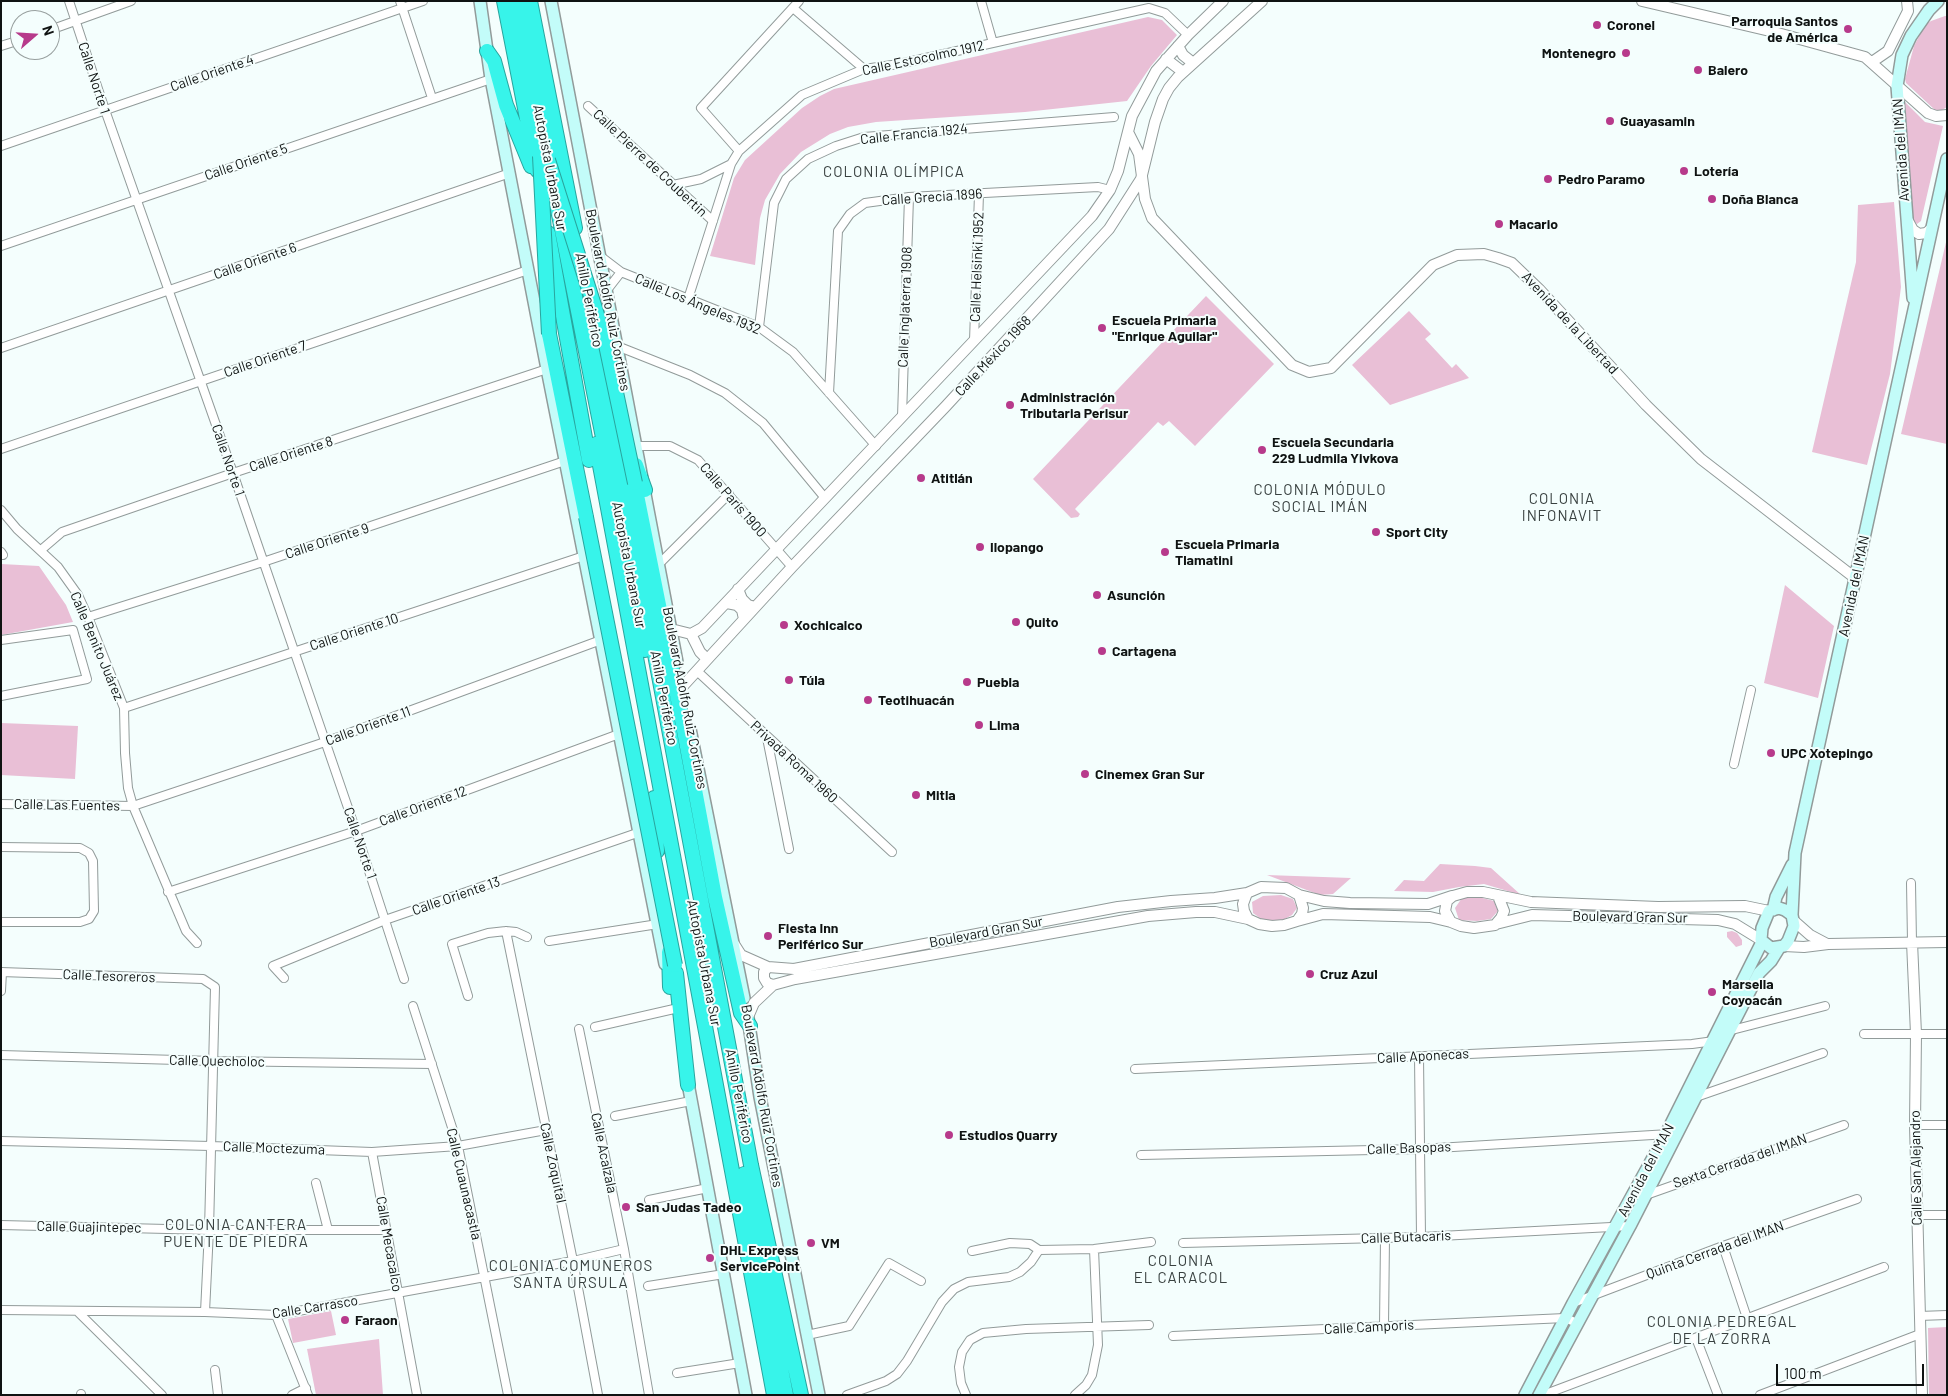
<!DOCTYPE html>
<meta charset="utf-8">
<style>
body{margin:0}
#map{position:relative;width:1948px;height:1396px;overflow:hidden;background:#f4fefd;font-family:Barlow,sans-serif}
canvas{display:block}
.frame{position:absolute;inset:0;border:2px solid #0f1312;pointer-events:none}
.north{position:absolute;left:10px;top:10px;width:50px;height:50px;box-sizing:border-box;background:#f4fefd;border:1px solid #98a09f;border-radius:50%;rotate:71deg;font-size:14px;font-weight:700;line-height:20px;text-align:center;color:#0f1312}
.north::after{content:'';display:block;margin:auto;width:18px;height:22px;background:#b73a8b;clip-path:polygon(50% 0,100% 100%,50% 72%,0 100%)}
.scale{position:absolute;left:1776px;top:1364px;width:148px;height:22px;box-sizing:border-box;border:2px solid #0f1312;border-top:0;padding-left:6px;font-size:15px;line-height:18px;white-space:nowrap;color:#0f1312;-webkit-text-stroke:4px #f4fefd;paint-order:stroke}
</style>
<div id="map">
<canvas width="1948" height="1396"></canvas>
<div class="frame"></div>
<div class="north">N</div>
<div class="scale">100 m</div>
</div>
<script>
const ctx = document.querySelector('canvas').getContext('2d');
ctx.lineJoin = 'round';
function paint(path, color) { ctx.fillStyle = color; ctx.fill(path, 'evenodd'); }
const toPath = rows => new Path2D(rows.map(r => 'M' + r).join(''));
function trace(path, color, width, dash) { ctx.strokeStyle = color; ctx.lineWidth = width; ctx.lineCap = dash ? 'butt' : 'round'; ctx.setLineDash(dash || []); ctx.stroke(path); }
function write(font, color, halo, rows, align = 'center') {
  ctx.font = font + ' Barlow,sans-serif'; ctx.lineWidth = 4; ctx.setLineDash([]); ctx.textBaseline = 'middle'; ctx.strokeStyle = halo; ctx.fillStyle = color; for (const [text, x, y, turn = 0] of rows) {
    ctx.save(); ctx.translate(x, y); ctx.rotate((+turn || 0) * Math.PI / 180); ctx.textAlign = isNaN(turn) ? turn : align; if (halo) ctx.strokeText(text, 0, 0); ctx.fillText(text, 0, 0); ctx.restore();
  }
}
paint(toPath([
 [1945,16,1947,16,1947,107,1942,110,1935,110,1906,83,1905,79,1914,46,1925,25,1931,21],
 [1148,17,1162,20,1177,35,1151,66,1127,101,1025,112,876,122,848,127,830,134,801,152,780,174,765,200,760,218,755,265,710,256,734,178,745,160,802,108,820,96,834,89],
 [1905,102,1925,122,1943,126,1921,221,1917,224,1912,219],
 [1894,202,1901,287,1890,374,1867,465,1812,452,1856,262,1858,205],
 [1947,238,1947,444,1901,434],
 [1206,296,1274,364,1195,446,1169,421,1163,426,1158,422,1075,509,1080,514,1078,517,1071,518,1033,479],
 [1409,311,1431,334,1425,339,1452,368,1456,364,1469,378,1390,405,1352,365],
 [1,564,39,566,66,605,73,622,1,635],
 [1785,585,1834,626,1818,698,1764,683],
 [1,723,78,726,75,779,1,775],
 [1440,864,1475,866,1491,868,1521,895,1484,884,1459,887,1433,892,1394,891,1404,880,1424,881],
 [1267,875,1351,878,1333,894,1320,895],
 [1281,895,1293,899,1297,908,1292,915,1283,920,1264,921,1253,913,1252,902,1263,896],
 [1479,897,1494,901,1498,911,1491,919,1477,921,1459,920,1455,908,1462,898],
 [1732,931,1737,933,1742,940,1742,945,1736,947,1727,937,1727,932],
 [331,1311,336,1335,293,1343,288,1319],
 [1947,1327,1947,1395,1929,1395,1928,1328],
 [379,1339,383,1395,316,1395,307,1349]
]), '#e9bfd6');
const minor = toPath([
 [69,1,105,110,233,473,356,831,404,979],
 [400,1,432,98],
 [981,1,993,43],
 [793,8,864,69],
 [50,30,131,1],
 [1,46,20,40],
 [588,106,713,221],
 [1,146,423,1],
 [739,151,701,108,799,1],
 [673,185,701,179,731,164],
 [1,246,491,79],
 [600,256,621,272,759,327,793,352,876,446],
 [607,290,621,272],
 [688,299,731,164,739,151,802,95,864,69,899,64,1149,8,1165,13,1188,35],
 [759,327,774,203,786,179,808,159,836,146,864,137,1114,117],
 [974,341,979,194],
 [617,346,690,375,725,393,763,423,825,498],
 [1,348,510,173],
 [829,393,838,231,850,214,865,203,909,197,1098,187,1110,190],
 [902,417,909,197],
 [636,446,670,446,698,460,792,567],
 [1,449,528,270],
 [1,510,17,529,58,567,78,595,88,617,124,708,125,753,128,788,133,806,186,931,197,943],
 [41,550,62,532,233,473,547,369],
 [1,552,3,555,1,555],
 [659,564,729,494],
 [88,617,263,562,565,461],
 [1,640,73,630,87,679,1,696],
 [697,671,892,852],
 [124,708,584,556],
 [767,738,789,849],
 [1734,764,1751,690],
 [1,804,133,806,325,742,601,640],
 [1,847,80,848,89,853,93,861,94,911,89,919,80,922,1,922],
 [1911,883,1912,942],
 [168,892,356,831,619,734],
 [506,931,573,1261,598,1395],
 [549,941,658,924],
 [1,972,203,979,215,987,209,1230,205,1312],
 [284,978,273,966,385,920,640,832],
 [1,991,2,972],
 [468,996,452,944,488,933,506,931,516,932,527,937],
 [413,1006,458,1146,508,1395],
 [595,1027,674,1009],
 [579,1029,624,1249,649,1395],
 [1728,1031,1825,1006],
 [1864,1034,1947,1034],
 [1,1055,213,1061,432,1064],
 [1419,1056,1421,1237],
 [1135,1069,1692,1044,1714,1041],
 [1696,1097,1823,1053],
 [615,1116,691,1101],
 [1915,1125,1947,1125],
 [1,1141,211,1146,372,1152,458,1146,546,1130],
 [372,1152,417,1395],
 [1141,1155,1420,1149,1669,1134],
 [316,1183,328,1230],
 [1636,1191,1646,1195,1844,1125],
 [649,1200,708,1188],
 [1917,1215,1947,1215],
 [1,1225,209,1230,386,1230],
 [1183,1243,1421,1237,1630,1226],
 [1723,1246,1747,1318],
 [1039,1250,1094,1249,1151,1242],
 [972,1251,1010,1243,1030,1244,1039,1250],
 [648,1286,724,1274],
 [1573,1303,1723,1246,1857,1199],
 [1,1310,205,1312,276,1315,573,1261,624,1249],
 [77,1311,162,1395],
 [276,1315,308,1395],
 [1919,1316,1947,1315],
 [1384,1326,1385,1238],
 [807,1335,849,1326,889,1263,921,1281],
 [1173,1336,1565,1318,1577,1323],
 [1696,1338,1718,1395],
 [215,1370,218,1395],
 [677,1373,740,1363],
 [81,1395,81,1394],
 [292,1395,306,1388],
 [847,1395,886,1381,897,1374,907,1361,942,1302,954,1289,968,1282,1009,1277,1020,1272,1031,1262,1039,1250],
 [966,1395,961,1383,959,1367,962,1352,970,1340,983,1333,1026,1329,1149,1325],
 [1075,1395,1086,1385,1092,1375,1098,1345,1094,1249],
 [1543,1395,1884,1267],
 [1760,1395,1920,1334]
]);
const tertiary = toPath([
 [1642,1,1774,32,1865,57,1928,113,1936,116,1947,115],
 [1178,46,1183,55,1193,63],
 [1166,59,1183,72],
 [1872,62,1888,51,1908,11,1907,1],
 [1129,134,1139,154,1145,199,1152,218,1292,365,1309,372,1331,368,1433,265,1457,255,1484,254,1498,258,1512,263,1539,289,1646,405,1701,459,1855,578],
 [1908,221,1913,230,1919,234,1926,233,1932,228],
 [738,589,742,599,748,605,755,607],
 [727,603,737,605,742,610,744,619],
 [671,629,691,634,702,628,1092,216,1110,190,1118,171,1132,116,1156,71,1188,35,1223,1],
 [691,634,700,652,707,659],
 [682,687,792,567,946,406,1109,229,1141,179,1155,122,1163,99,1169,88,1178,77,1262,1],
 [1299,895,1324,901,1350,903,1428,904,1452,896],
 [1498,896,1504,911,1501,918,1495,925,1474,928,1461,926,1451,922,1445,911,1447,901,1453,896,1467,892,1483,892,1531,902,1658,907,1745,906,1769,911],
 [1793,920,1810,935,1827,944],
 [1297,921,1323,914,1430,917,1451,922],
 [1496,924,1532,915,1718,920,1735,924,1761,940],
 [1912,942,1916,1034,1915,1125,1922,1395],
 [734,944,741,955,768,967,794,969,1118,907,1171,901,1215,898,1247,893,1261,887,1286,888,1299,895,1303,908,1302,914,1297,921,1284,925,1272,926,1259,924,1248,919,1244,911,1243,904,1247,893],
 [1784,946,1804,947,1828,944,1947,942],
 [768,967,764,972,764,978,767,983,773,985],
 [748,1017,754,1003,773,985,795,979,1148,916,1196,912,1215,912,1248,919]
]);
const secondary = toPath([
 [480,1,491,79,547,369,665,964],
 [551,1,677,662],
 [1913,298,1897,86,1902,55,1911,36,1929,10,1938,1],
 [690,729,744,998],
 [1779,908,1785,910,1792,915,1794,926,1788,941,1784,946,1771,948,1761,940,1762,928,1769,911,1779,908],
 [1773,910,1776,897,1792,865],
 [1792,915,1795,853,1947,159],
 [748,1018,760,1097,819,1395],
 [687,1078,746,1395],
 [1525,1395,1573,1303,1666,1134,1762,942],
 [1539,1395,1630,1226,1759,973,1771,961,1779,948]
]);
const motorway = toPath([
 [504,1,537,170],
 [518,1,550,171],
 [530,1,575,228],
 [487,51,494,61,506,105,531,166],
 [557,205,645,650],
 [548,233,589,460],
 [592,316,629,502,656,660,751,1165,801,1395],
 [549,334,586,517],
 [596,444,774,1395],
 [636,465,645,490],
 [637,495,682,720,715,897,741,1013,750,1026],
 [654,798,657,851],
 [669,952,670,987],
 [676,973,688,1085],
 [744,1174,786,1395]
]);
trace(minor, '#929b9a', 10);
trace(tertiary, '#929b9a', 12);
trace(secondary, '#929b9a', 14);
trace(motorway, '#29a59e', 16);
trace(minor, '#fff', 8);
trace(tertiary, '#fff', 10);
trace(secondary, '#c3fcf9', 11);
trace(motorway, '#37f4ea', 14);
const motorwayBridge = toPath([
 [540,156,549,334],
 [548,160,605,340,635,483],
 [586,517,675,965]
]);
trace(motorwayBridge, '#29a59e', 16, []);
trace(motorwayBridge, '#37f4ea', 14);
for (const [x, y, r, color] of [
 [1597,25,5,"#b73a8b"],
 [1848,29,5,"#b73a8b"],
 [1626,53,5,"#b73a8b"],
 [1698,70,5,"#b73a8b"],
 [1610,121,5,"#b73a8b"],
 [1684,171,5,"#b73a8b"],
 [1548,179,5,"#b73a8b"],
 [1712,199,5,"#b73a8b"],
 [1499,224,5,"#b73a8b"],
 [1102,328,5,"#b73a8b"],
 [1010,405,5,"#b73a8b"],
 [1262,450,5,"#b73a8b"],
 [921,478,5,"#b73a8b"],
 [1376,532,5,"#b73a8b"],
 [980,547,5,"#b73a8b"],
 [1165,552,5,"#b73a8b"],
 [1097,595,5,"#b73a8b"],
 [1016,622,5,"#b73a8b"],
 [784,625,5,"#b73a8b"],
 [1102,651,5,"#b73a8b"],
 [789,680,5,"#b73a8b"],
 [967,682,5,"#b73a8b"],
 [868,700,5,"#b73a8b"],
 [979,725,5,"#b73a8b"],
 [1771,753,5,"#b73a8b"],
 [1085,774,5,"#b73a8b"],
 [916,795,5,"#b73a8b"],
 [768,936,5,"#b73a8b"],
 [1310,974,5,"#b73a8b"],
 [1712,992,5,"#b73a8b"],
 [949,1135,5,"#b73a8b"],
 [626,1207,5,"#b73a8b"],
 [811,1243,5,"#b73a8b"],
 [710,1258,5,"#b73a8b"],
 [345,1320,5,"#b73a8b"]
]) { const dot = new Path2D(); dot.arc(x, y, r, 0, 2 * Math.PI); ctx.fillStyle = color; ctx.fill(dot); trace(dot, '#f4fefd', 2); }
write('bold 14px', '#0f1312', '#f4fefd', [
 ["Parroquia Santos",1838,21,"right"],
 ["de América",1838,37,"right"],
 ["Coronel",1607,25],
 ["Montenegro",1616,53,"right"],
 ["Balero",1708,70],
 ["Guayasamin",1620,121],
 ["Lotería",1694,171],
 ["Pedro Paramo",1558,179],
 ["Doña Blanca",1722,199],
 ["Macario",1509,224],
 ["Escuela Primaria",1112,320],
 ["\"Enrique Aguilar\"",1112,336],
 ["Administración",1020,397],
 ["Tributaria Perisur",1020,413],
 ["Escuela Secundaria",1272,442],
 ["229 Ludmila Yivkova",1272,458],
 ["Atitlán",931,478],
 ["Sport City",1386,532],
 ["Escuela Primaria",1175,544],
 ["Tlamatini",1175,560],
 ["Ilopango",990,547],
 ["Asunción",1107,595],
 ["Quito",1026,622],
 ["Xochicalco",794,625],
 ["Cartagena",1112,651],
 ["Túla",799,680],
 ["Puebla",977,682],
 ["Teotihuacán",878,700],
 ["Lima",989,725],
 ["UPC Xotepingo",1781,753],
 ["Cinemex Gran Sur",1095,774],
 ["Mitla",926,795],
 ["Fiesta Inn",778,928],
 ["Periférico Sur",778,944],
 ["Cruz Azul",1320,974],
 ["Marsella",1722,984],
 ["Coyoacán",1722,1000],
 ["Estudios Quarry",959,1135],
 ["San Judas Tadeo",636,1207],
 ["VM",821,1243],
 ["DHL Express",720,1250],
 ["ServicePoint",720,1266],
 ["Faraon",355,1320]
], 'left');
write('14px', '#0f1312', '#f4fefd', [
 ["Calle Estocolmo 1912",923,58,-12],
 ["Calle Oriente 4",212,73,-19],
 ["Calle Norte 1",94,78,72],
 ["Calle Francia 1924",914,134,-6],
 ["Avenida del IMAN",1901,150,-94],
 ["Calle Oriente 5",246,162,-19],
 ["Calle Pierre de Coubertin",650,163,43],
 ["Autopista Urbana Sur",550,168,79],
 ["Calle Grecia 1896",932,197,-4],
 ["Calle Oriente 6",255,261,-19],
 ["Calle Helsinki 1952",977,267,-88],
 ["Anillo Periférico",589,300,79],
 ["Boulevard Adolfo Ruiz Cortines",608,300,79],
 ["Calle Los Ángeles 1932",698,304,23],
 ["Calle Inglaterra 1908",905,307,-88],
 ["Avenida de la Libertad",1570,323,47],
 ["Calle México 1968",993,356,-47],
 ["Calle Oriente 7",265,359,-19],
 ["Calle Oriente 8",291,454,-18],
 ["Calle Norte 1",228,460,71],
 ["Calle París 1900",733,500,49],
 ["Calle Oriente 9",327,541,-18],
 ["Autopista Urbana Sur",629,565,79],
 ["Avenida del IMAN",1854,586,-78],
 ["Calle Oriente 10",354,632,-18],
 ["Calle Benito Juárez",97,646,67],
 ["Anillo Periférico",664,698,79],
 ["Boulevard Adolfo Ruiz Cortines",685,698,79],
 ["Calle Oriente 11",368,726,-20],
 ["Privada Roma 1960",794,762,43],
 ["Calle Las Fuentes",67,805,1],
 ["Calle Oriente 12",423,806,-20],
 ["Calle Norte 1",360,843,71],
 ["Calle Oriente 13",456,896,-19],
 ["Boulevard Gran Sur",1630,917,1],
 ["Boulevard Gran Sur",986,932,-11],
 ["Autopista Urbana Sur",704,963,79],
 ["Calle Tesoreros",109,976,2],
 ["Calle Aponecas",1423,1056,-3],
 ["Calle Quecholoc",217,1061,1],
 ["Anillo Periférico",739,1096,79],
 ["Boulevard Adolfo Ruiz Cortines",762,1096,80],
 ["Calle Moctezuma",274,1148,2],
 ["Calle Basopas",1409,1148,-2],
 ["Calle Acalzala",604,1153,78],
 ["Sexta Cerrada del IMAN",1740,1161,-19],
 ["Calle Zoquital",553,1163,78],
 ["Calle San Alejandro",1916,1168,-91],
 ["Avenida del IMAN",1646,1170,-62],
 ["Calle Cuaunacastla",464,1184,77],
 ["Calle Guajintepec",89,1227,1],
 ["Calle Butacaris",1406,1237,-2],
 ["Calle Mecacalco",389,1244,80],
 ["Quinta Cerrada del IMAN",1715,1250,-20],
 ["Calle Carrasco",315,1307,-9],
 ["Calle Camporis",1369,1327,-3]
]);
ctx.letterSpacing = '1px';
write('15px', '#394140', '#f4fefd', [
 ["COLONIA OLÍMPICA",894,172],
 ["COLONIA MÓDULO",1320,490],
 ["SOCIAL IMÁN",1320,507],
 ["COLONIA",1562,499],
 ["INFONAVIT",1562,516],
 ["COLONIA CANTERA",236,1225],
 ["PUENTE DE PIEDRA",236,1242],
 ["COLONIA",1181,1261],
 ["EL CARACOL",1181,1278],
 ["COLONIA COMUNEROS",571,1266],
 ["SANTA ÚRSULA",571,1283],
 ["COLONIA PEDREGAL",1722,1322],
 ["DE LA ZORRA",1722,1339]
]);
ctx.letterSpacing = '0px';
</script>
